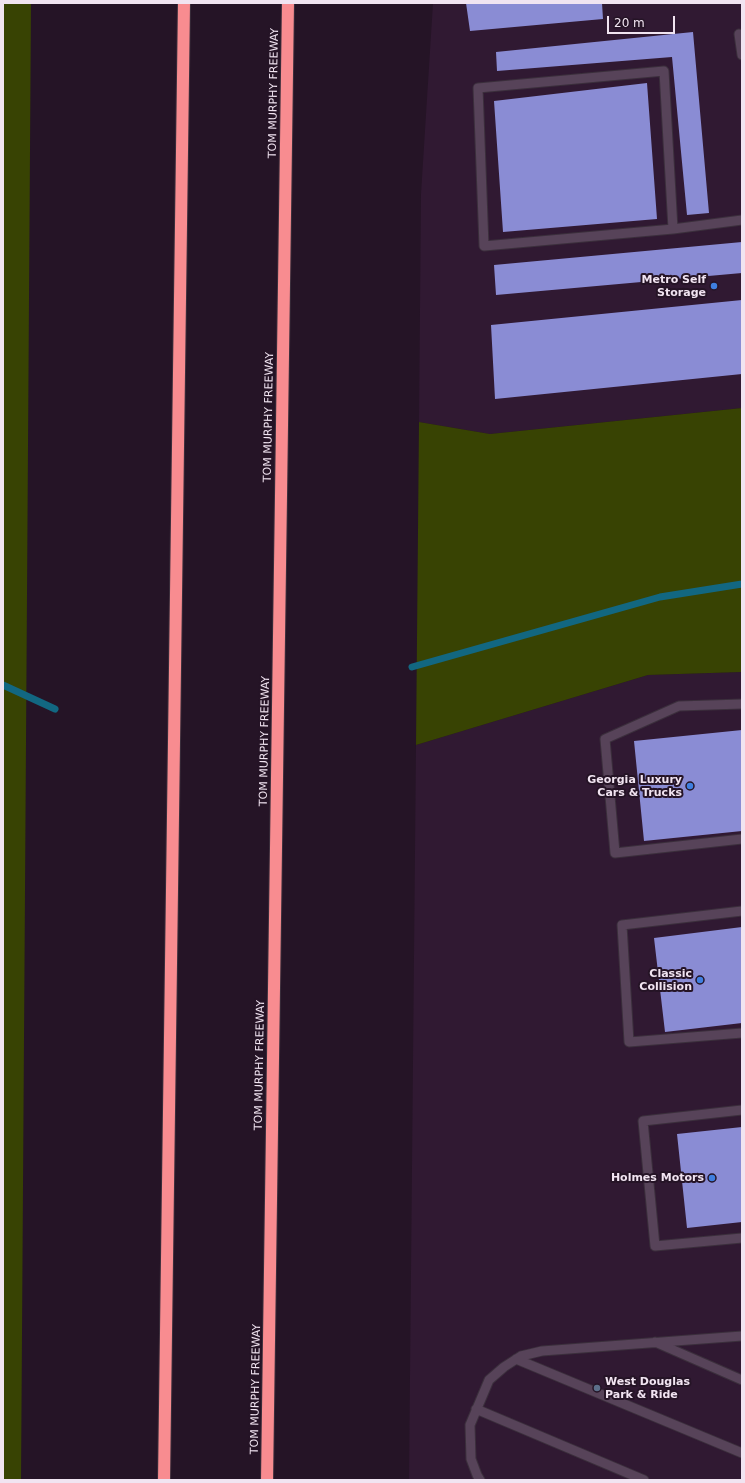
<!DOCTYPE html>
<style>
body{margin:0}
#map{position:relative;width:745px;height:1483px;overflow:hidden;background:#251426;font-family:"DejaVu Sans",sans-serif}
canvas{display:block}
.frame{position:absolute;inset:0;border:4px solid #f1e4f1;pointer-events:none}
.scale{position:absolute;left:607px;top:16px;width:68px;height:18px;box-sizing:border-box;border:2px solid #f1e4f1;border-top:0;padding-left:5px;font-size:12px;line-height:14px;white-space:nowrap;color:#f1e4f1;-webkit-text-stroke:3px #251426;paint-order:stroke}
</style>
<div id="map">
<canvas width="745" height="1483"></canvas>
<div class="frame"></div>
<div class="scale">20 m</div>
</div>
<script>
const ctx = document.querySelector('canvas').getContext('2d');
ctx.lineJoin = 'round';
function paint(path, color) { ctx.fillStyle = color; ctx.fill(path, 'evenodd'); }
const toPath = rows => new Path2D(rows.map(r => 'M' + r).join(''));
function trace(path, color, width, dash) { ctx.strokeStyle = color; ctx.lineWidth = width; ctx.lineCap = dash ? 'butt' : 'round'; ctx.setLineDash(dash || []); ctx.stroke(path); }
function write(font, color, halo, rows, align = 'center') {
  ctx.font = font + ' "DejaVu Sans",sans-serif'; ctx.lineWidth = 4; ctx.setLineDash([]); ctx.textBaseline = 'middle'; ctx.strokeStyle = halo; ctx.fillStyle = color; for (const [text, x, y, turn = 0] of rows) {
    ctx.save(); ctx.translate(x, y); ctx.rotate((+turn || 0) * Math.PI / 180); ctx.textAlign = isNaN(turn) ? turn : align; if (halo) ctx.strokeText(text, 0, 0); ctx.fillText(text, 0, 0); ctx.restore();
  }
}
paint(toPath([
 [433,3,742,3,742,408,490,434,419,422,421,194],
 [742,672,742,1480,409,1480,416,745,648,675]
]), '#301932');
paint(toPath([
 [3,3,31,3,21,1480,3,1480],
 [742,408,742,672,648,675,416,745,419,422,490,434]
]), '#384303');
trace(toPath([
 [412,667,660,597,742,584],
 [3,685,55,709]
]), '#126781', 7);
paint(toPath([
 [466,3,602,3,603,19,470,31],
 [693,32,709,213,687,215,672,57,497,71,496,52],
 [647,83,657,219,503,232,494,101],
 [742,242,742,273,496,295,494,265],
 [742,300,742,374,495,399,491,325],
 [742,730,742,831,644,841,634,741],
 [742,927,742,1023,665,1032,654,938],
 [742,1127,742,1222,687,1228,677,1134]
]), '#8a8cd4');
const service = toPath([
 [739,34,742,55],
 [673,229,664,71,478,88,484,246,673,229,742,220],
 [742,704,679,706,605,739,615,853,742,839],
 [742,911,622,925,629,1042,742,1033],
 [742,1110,643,1121,655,1246,742,1238],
 [655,1342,742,1380],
 [516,1359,742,1453],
 [476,1409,644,1480],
 [480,1480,477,1475,471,1459,470,1425,489,1380,504,1367,521,1356,542,1351,742,1336]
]);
const motorway = toPath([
 [164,1480,184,3],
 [267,1480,288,3]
]);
trace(service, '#3b2f3c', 11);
trace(motorway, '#3b2f3c', 14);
trace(service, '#574359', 9);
trace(motorway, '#f88c90', 12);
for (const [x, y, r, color] of [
 [714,286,4,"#3f7fe0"],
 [690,786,4,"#3f7fe0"],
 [700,980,4,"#3f7fe0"],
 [712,1178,4,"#3f7fe0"],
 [597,1388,4,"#5c6f8a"]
]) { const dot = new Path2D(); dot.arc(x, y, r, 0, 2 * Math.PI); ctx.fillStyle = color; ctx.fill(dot); trace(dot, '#251426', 1.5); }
write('11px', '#f1e4f1', '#251426', [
 ["TOM MURPHY FREEWAY",274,93,-89],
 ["TOM MURPHY FREEWAY",269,417,-89],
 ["TOM MURPHY FREEWAY",265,741,-89],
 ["TOM MURPHY FREEWAY",260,1065,-89],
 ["TOM MURPHY FREEWAY",256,1389,-89]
]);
write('bold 11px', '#f1e4f1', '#251426', [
 ["Metro Self",706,280],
 ["Storage",706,293],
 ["Georgia Luxury",682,780],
 ["Cars & Trucks",682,793],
 ["Classic",692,974],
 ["Collision",692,987],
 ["Holmes Motors",704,1178],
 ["West Douglas",605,1382,"left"],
 ["Park & Ride",605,1395,"left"]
], 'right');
</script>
